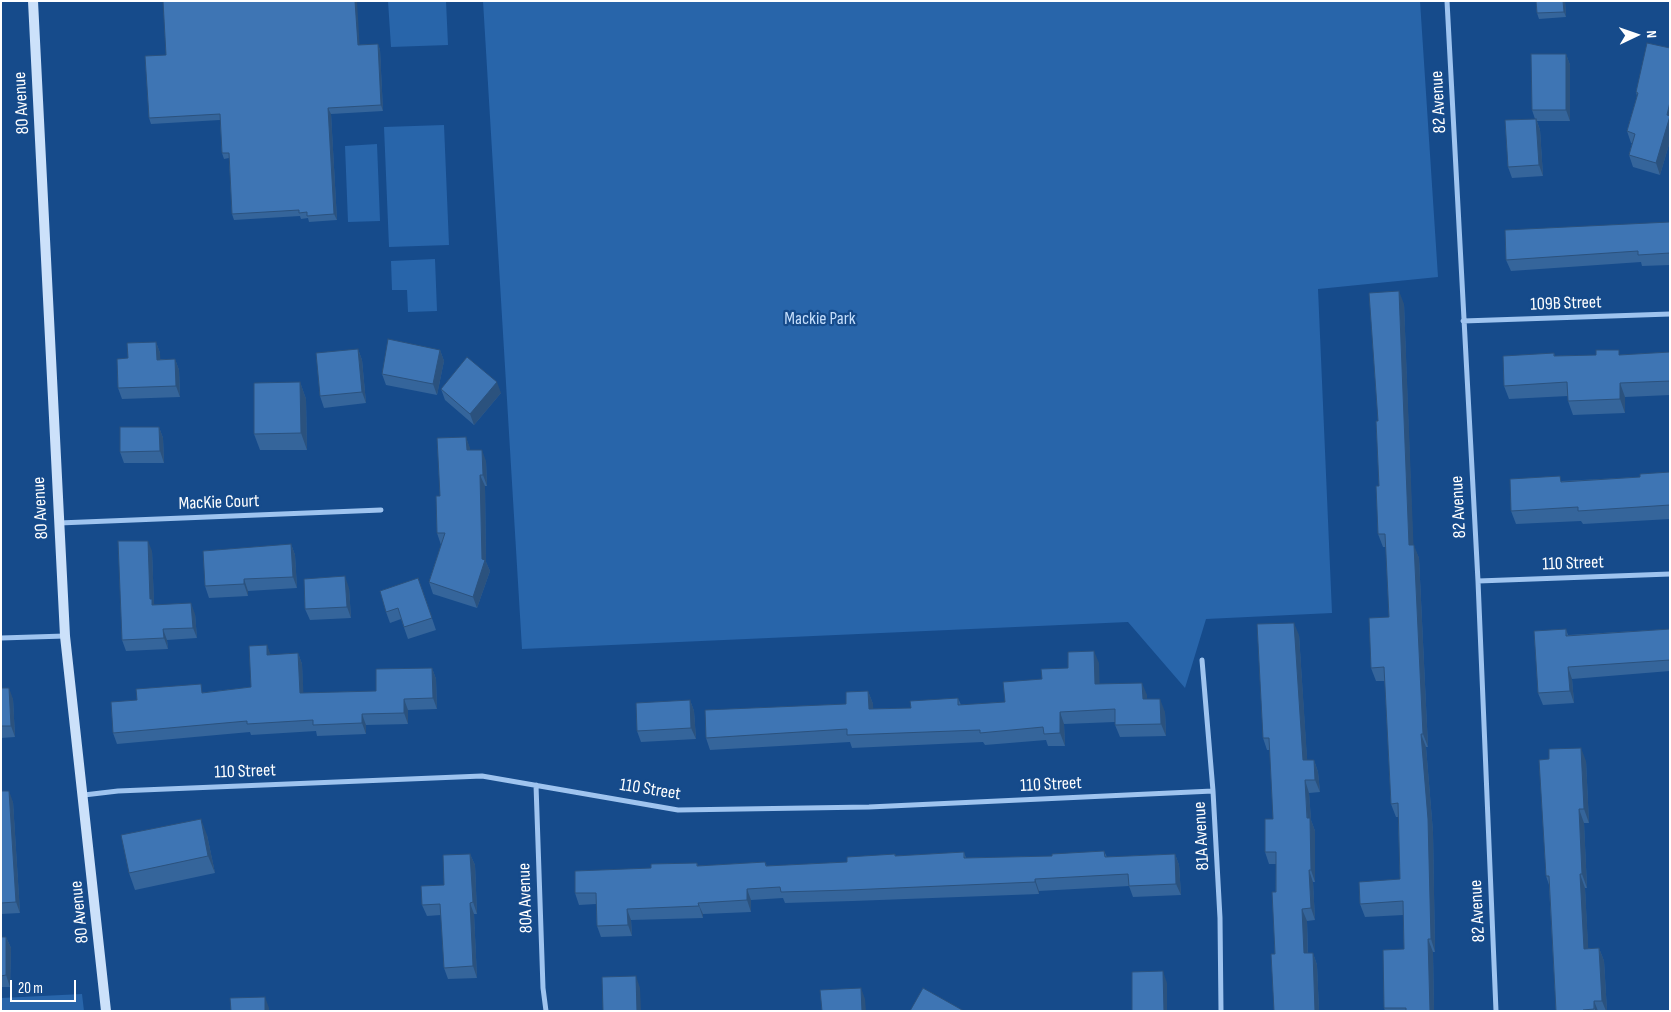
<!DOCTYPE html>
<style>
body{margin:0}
#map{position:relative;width:1671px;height:1012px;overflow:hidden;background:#164b8b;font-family:"Sofia Sans Condensed",sans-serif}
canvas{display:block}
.frame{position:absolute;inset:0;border:2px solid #fff;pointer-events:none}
.north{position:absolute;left:1611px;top:10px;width:50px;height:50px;-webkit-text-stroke:4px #164b8b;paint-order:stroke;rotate:87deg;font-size:14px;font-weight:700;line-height:20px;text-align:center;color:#fff}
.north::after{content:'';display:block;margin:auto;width:18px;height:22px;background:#fff;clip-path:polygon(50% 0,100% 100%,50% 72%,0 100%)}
.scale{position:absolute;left:10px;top:980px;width:66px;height:22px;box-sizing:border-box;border:2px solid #fff;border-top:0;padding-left:6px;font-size:15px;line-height:18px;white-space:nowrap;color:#fff;-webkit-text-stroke:4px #164b8b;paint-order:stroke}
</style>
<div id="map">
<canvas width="1671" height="1012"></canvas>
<div class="frame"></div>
<div class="north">N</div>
<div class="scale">20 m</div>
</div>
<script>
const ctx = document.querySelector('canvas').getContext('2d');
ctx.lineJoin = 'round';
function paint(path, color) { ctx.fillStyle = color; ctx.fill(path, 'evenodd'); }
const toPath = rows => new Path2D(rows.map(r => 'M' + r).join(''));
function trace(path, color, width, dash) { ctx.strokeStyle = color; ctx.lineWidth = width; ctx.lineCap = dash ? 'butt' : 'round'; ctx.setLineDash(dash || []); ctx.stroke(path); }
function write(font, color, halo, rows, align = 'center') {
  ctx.font = font + ' "Sofia Sans Condensed",sans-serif'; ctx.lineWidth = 4.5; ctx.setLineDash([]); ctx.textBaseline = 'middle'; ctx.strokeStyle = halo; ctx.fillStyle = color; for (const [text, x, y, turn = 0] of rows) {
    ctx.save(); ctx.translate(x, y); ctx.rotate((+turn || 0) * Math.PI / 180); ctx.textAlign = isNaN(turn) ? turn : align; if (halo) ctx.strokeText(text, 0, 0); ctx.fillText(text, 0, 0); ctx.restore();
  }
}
paint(toPath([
 [388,1,446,1,448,45,391,47],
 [483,1,1420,1,1438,277,1318,289,1332,613,1206,619,1185,688,1128,622,522,649],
 [444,125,449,245,389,247,384,127],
 [377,144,380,221,348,222,345,146],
 [435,259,437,311,408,312,407,290,392,290,391,261],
 [82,994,84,1011,1,1011,1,998]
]), '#2865aa');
trace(toPath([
 [1447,1,1478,581,1496,1011],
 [1463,321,1670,314],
 [59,523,381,510],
 [1478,581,1670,574],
 [1,638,65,636],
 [1202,660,1213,791,1220,918,1221,1011],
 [536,785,543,988,546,1011],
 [84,795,118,791,482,776,678,810,869,807,1213,791]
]), '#9fc4ef', 5);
trace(toPath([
 [33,1,65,636,106,1011]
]), '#cce1fa', 10);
paint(toPath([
 [1536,1,1565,1,1566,17,1539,19,1537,13],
 [378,44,380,50,383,111,331,114,337,220,309,222,308,218,301,219,300,216,234,220,232,214,229,158,224,159,222,153,220,120,151,124,149,118,166,55],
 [1670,48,1670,141,1660,175,1633,167,1629,155,1632,143,1631,143,1627,131,1637,96,1636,92],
 [1566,54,1570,65,1570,121,1537,121,1540,130,1543,176,1512,178,1508,167,1535,119,1532,110],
 [1670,222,1670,265,1642,266,1641,262,1511,271,1506,260],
 [1404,304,1413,545,1419,558,1428,747,1426,747,1433,832,1435,952,1433,952,1434,1011,1385,1011,1384,1008,1404,949,1403,915,1365,917,1360,904,1400,879,1398,817,1396,817,1391,804,1385,681,1376,681,1371,668,1389,617,1386,547,1383,547,1378,534,1379,486,1378,421],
 [156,342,160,353,160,359,175,359,179,370,180,397,122,399,118,388,128,358],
 [358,349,362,360,366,403,324,408,320,396],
 [440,350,444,361,437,395,386,385,382,374],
 [1670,352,1670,395,1625,397,1625,413,1573,415,1568,401,1568,396,1509,399,1504,386,1554,353,1555,356,1621,355],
 [300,382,306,399,307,450,260,450,254,434],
 [441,389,501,393,474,425,445,400],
 [159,427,163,438,164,463,124,463,120,452],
 [466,437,470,450,486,461,487,486,485,486,486,562,490,571,477,608,433,594,429,582,441,545,437,533,440,496],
 [1670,472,1670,519,1583,524,1581,521,1516,524,1511,511,1562,481,1640,477],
 [291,544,295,555,297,588,248,591,248,596,209,598,205,586],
 [152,551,154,605,195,614,197,638,167,640,168,649,126,651,122,640],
 [349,588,351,618,310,620,305,609],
 [422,589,436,630,408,639,401,619,390,623,386,612],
 [1566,629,1568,635,1670,629,1670,671,1572,679,1574,703,1543,705,1538,693],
 [1299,635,1307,760,1314,760,1318,772,1320,792,1309,793,1311,820,1315,831,1315,882,1313,882,1315,920,1307,921,1308,953,1313,953,1317,965,1319,1011,1274,1011,1276,864,1269,864,1265,852,1273,819,1270,750,1267,750,1263,738],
 [267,645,270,655,298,653,302,664,303,693,376,691,432,668,436,679,437,709,408,710,408,724,366,725,366,734,317,736,316,731,251,735,250,732,117,744,113,733,137,700,251,687],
 [1099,663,1099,684,1147,695,1147,699,1165,712,1166,736,1120,737,1115,725,1115,722,1064,724,1065,746,1048,746,1046,740,985,745,983,742,852,748,850,742,710,750,706,738,846,704,868,691,873,704,873,709,911,708,958,698,961,705,1005,702,1068,668],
 [1,688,13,699,15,737,1,738],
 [690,700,694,711,696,739,641,742,637,731],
 [1586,761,1589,823,1584,823,1587,888,1585,888,1588,948,1599,948,1604,961,1607,1011,1556,1011,1549,885,1546,876],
 [1,791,13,802,20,913,1,914],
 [207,835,215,873,135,890,129,873],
 [1104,851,1107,857,1175,854,1179,865,1181,895,1133,897,1129,886,1039,891,1039,894,853,901,785,903,783,898,751,900,751,912,703,914,703,918,631,920,632,936,601,937,597,926,596,904,579,905,575,893,651,868,697,863,698,866,765,862,767,866,847,862,895,854,896,856,964,852,966,858,1052,856],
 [470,854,475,865,477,914,474,914,477,978,448,979,444,968,441,915,427,916,422,905,444,885],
 [1,937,6,937,11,948,10,987,1,987]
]), '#35659b');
paint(toPath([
 [355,1,357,1,360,51,358,45],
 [1563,1,1565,1,1566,17,1564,12],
 [378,44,380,50,383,111,381,105],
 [1566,54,1570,65,1570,121,1566,110],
 [1670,102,1670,141,1660,175,1656,163],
 [328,108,331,114,337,220,334,214],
 [1536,119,1540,130,1543,176,1539,165],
 [1399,291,1404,304,1414,558,1409,545],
 [156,342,160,353,161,371,157,360],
 [358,349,362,360,366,403,362,392],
 [440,350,444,361,437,395,433,384],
 [175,359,179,370,180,397,176,386],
 [300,382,306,399,307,450,301,433],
 [497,382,501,393,474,425,470,414],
 [1620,383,1625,397,1625,413,1620,399],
 [159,427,163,438,164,463,160,451],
 [466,437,470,448,471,462,467,450],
 [482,450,486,461,487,486,483,475],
 [480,475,485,486,486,562,490,571,477,608,473,597,482,559],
 [148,541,152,551,154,603,156,610,156,616,150,599],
 [291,544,295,555,297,588,293,577],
 [1414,545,1419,558,1428,747,1423,734],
 [345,576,349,588,351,618,347,607],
 [244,579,248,591,248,596,244,584],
 [191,603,195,614,197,638,193,628],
 [1294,623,1299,635,1308,772,1303,760],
 [163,629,167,640,168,649,164,638],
 [267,645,271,656,267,655],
 [1094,651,1099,663,1100,696,1095,684],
 [298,653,302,664,304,704,300,693],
 [1568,667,1572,679,1574,703,1570,691],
 [432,668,436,679,437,709,433,698],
 [1142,683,1147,695,1147,712,1143,699],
 [9,688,13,699,15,737,11,726],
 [868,691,873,704,874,722,869,709],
 [404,699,408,710,408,724,404,713],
 [1160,699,1165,712,1166,736,1161,724],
 [690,700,694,711,696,739,691,728],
 [1060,712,1064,724,1065,746,1060,733],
 [362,714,366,725,366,734,362,723],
 [1421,734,1426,747,1433,832,1435,952,1431,939],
 [1581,748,1586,761,1589,823,1584,809],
 [1314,760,1318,772,1320,792,1315,780],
 [1305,780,1309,793,1311,820,1315,831,1315,882,1311,870],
 [9,791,13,802,20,913,16,902],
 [1579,809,1584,823,1587,888,1582,874],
 [201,819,207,835,215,873,208,856],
 [470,854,475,865,477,914,473,902],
 [1175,854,1179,865,1181,895,1176,884],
 [1309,870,1313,882,1315,920,1311,908],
 [1580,874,1585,888,1589,962,1584,949],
 [1035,879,1039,891,1039,894,1035,882],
 [747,889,751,900,751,912,747,900],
 [470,903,474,914,477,978,473,966],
 [698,903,703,914,703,918],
 [627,909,631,920,632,936,628,925],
 [1302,909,1307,921,1308,965,1304,953],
 [6,937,11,948,10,987,6,975],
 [1428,939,1433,952,1434,1011,1430,1011],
 [1599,948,1604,961,1607,1011,1606,1011,1602,1001],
 [1313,953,1317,965,1319,1011,1315,1011],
 [1163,971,1167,983,1167,1011,1164,1011],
 [636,976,640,988,641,1011,637,1011],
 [861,988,865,999,866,1011,862,1011],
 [265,997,269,1008,269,1011,265,1011],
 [1594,1001,1598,1011,1595,1011]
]), '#2b527e');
const building = toPath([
 [163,1,355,1,358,45,378,44,381,105,328,108,334,214,307,216,307,212,299,213,299,210,232,214,229,153,222,153,220,114,149,118,145,56,166,55,163,1],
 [1536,1,1563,1,1564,12,1537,13,1536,1],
 [1647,43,1670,48,1670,102,1667,115,1670,116,1656,163,1629,155,1635,134,1627,131,1638,93,1636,92,1647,43],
 [1531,54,1566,54,1566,110,1532,110,1531,54],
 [1536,119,1539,165,1508,167,1505,120,1536,119],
 [1670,222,1670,253,1638,255,1638,251,1506,260,1505,230,1670,222],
 [1399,291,1409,545,1414,545,1423,734,1421,734,1428,819,1431,939,1428,939,1430,1011,1406,1011,1406,1008,1384,1008,1383,950,1404,949,1403,901,1360,904,1359,882,1400,879,1398,803,1391,804,1384,667,1371,668,1369,618,1389,617,1385,534,1378,534,1376,486,1379,486,1376,421,1378,421,1369,293,1399,291],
 [388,339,440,350,433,384,382,374,388,339],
 [156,342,157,360,175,359,176,386,118,388,117,359,128,358,127,343,156,342],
 [358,349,362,392,320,396,316,353,358,349],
 [1596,350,1619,350,1619,355,1670,352,1670,381,1620,383,1620,399,1568,401,1567,382,1504,386,1503,356,1554,353,1554,356,1596,355,1596,350],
 [467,357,497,382,470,414,441,389,467,357],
 [300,382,301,433,254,434,254,383,300,382],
 [120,427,159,427,160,451,120,452,120,427],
 [466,437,467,450,482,450,483,475,480,475,482,559,485,560,473,597,429,582,445,533,437,533,436,496,440,496,437,438,466,437],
 [1670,472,1670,505,1578,511,1578,507,1511,511,1510,479,1560,476,1561,482,1640,477,1640,474,1670,472],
 [118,541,148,541,150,599,152,599,152,605,191,603,193,628,163,629,164,638,122,640,118,541],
 [291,544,293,577,244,579,244,584,205,586,203,551,291,544],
 [345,576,347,607,305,609,304,579,345,576],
 [418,578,432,618,404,627,398,608,386,612,380,591,418,578],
 [1294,623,1303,760,1314,760,1315,780,1305,780,1307,818,1310,818,1311,870,1309,870,1311,908,1302,909,1304,953,1313,953,1315,1011,1274,1011,1271,954,1275,954,1272,892,1276,892,1276,852,1265,852,1265,819,1273,819,1269,738,1263,738,1257,624,1294,623],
 [1566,629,1566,636,1670,629,1670,660,1568,667,1570,691,1538,693,1534,631,1566,629],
 [267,645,267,655,298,653,300,693,376,691,376,669,432,668,433,698,404,699,404,713,362,714,362,723,313,725,313,720,247,724,247,721,113,733,111,702,137,700,136,689,201,684,202,693,251,687,249,646,267,645],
 [1094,651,1095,684,1142,683,1143,699,1160,699,1161,724,1115,725,1115,709,1060,712,1060,733,1044,734,1043,727,980,733,980,730,847,735,847,729,706,738,705,710,846,704,846,692,868,691,869,709,911,708,910,701,958,698,958,705,1005,702,1003,682,1042,679,1041,669,1068,668,1068,652,1094,651],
 [1,688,9,688,11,726,1,726,1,688],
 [690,700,691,728,637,731,636,703,690,700],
 [1581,748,1584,809,1579,809,1582,874,1580,874,1584,949,1599,948,1602,1001,1594,1001,1594,1009,1583,1010,1583,1011,1556,1011,1549,876,1546,876,1539,760,1549,759,1549,749,1581,748],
 [1,791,9,791,16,902,1,903,1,791],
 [201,819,208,856,129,873,121,835,201,819],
 [1104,851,1105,857,1175,854,1176,884,1129,886,1128,874,1035,879,1035,882,849,890,781,892,780,887,747,889,747,900,698,903,699,906,627,909,628,925,597,926,596,893,575,893,575,871,651,868,651,864,697,863,697,866,765,862,766,866,847,862,847,857,895,854,895,856,964,852,964,858,1052,856,1052,854,1104,851],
 [470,854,473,902,470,903,473,966,444,968,440,904,422,905,421,886,444,885,443,855,470,854],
 [1,937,6,937,6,975,1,976,1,937],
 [1163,971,1164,1011,1132,1011,1132,972,1163,971],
 [636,976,637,1011,603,1011,602,977,636,976],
 [861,988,862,1011,822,1011,820,990,861,988],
 [923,988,964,1011,910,1011,923,988],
 [265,997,265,1011,231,1011,230,998,265,997]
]);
paint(building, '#3e75b4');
trace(building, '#2b527e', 1);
write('18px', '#fff', '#164b8b', [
 ["82 Avenue",1439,102,-93],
 ["80 Avenue",22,103,-93],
 ["109B Street",1566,304,-2],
 ["MacKie Court",219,503,-2],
 ["82 Avenue",1459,507,-93],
 ["80 Avenue",41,508,-93],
 ["110 Street",1573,564,-2],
 ["110 Street",245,772,-2],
 ["110 Street",1051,785,-3],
 ["110 Street",650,790,9],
 ["81A Avenue",1202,836,-93],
 ["80A Avenue",526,898,-92],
 ["82 Avenue",1478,911,-93],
 ["80 Avenue",80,912,-96]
]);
write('18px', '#c5defb', '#164b8b', [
 ["Mackie Park",820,319]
]);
</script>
